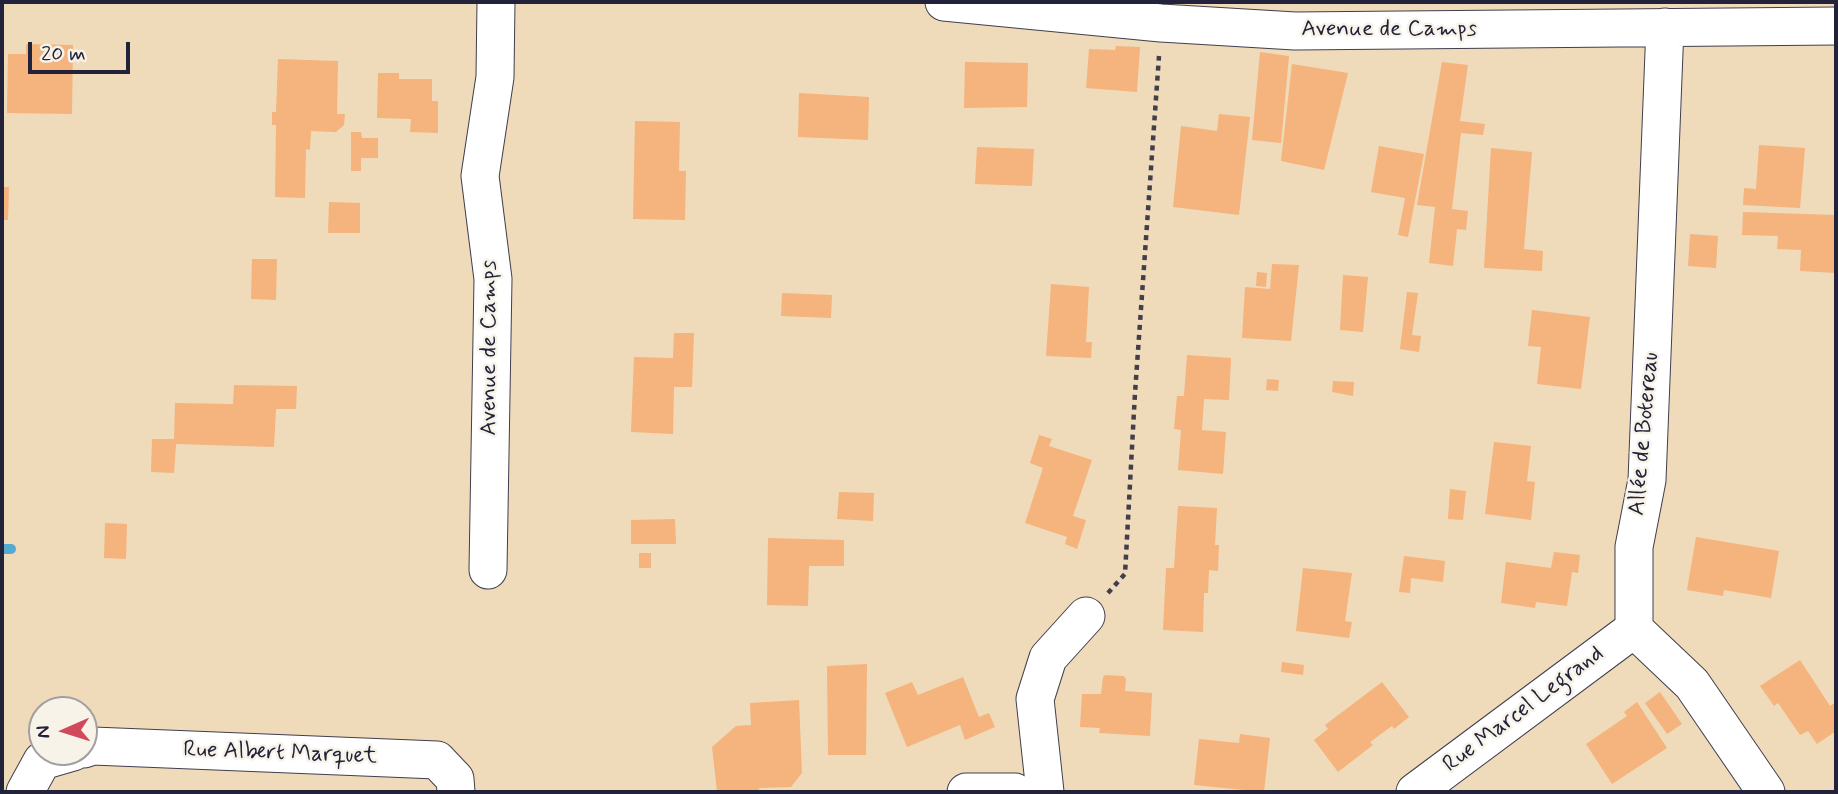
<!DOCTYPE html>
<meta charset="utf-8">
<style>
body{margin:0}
#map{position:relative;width:1838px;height:794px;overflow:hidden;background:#efdbb9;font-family:Mynerve,sans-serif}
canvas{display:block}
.frame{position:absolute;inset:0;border:4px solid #22223b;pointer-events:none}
.north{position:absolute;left:28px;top:696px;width:70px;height:70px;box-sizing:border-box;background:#f7f3e8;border:2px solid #a29fa3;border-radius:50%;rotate:267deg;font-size:19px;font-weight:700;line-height:28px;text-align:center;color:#22223b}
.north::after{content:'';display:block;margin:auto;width:24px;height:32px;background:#d1495b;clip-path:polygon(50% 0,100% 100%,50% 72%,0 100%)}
.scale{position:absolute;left:28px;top:42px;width:102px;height:32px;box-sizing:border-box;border:4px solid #22223b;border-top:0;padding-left:9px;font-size:21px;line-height:24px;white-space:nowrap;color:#22223b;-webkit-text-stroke:5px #f7f3e8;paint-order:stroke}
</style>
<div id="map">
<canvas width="1838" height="794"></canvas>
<div class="frame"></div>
<div class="north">N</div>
<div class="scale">20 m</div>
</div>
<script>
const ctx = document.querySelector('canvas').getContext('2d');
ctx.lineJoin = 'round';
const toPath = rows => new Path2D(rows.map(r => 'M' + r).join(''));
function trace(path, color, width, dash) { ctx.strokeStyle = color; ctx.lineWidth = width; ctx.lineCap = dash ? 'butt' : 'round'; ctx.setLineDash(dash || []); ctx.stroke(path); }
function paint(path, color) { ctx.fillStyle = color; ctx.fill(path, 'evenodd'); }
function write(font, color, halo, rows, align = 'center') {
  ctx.font = font + ' Mynerve,sans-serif'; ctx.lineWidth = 5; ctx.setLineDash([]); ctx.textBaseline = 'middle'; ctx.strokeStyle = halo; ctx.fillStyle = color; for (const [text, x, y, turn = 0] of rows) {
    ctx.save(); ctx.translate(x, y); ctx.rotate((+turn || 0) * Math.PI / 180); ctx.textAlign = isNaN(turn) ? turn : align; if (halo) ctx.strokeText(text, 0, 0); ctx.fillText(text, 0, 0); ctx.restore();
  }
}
trace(toPath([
 [2,549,11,549]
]), '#55aad1', 10);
paint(toPath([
 [26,44,73,45,72,114,7,113,8,54,26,54],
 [1116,46,1140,47,1137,92,1086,88,1089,49,1115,50],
 [1260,52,1289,56,1281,143,1252,140],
 [278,59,338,61,337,114,345,114,344,125,336,132,311,131,310,150,306,149,305,198,275,197,276,125,272,125,272,112,276,112],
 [965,62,1028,63,1027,107,964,108],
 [1442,62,1468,65,1460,121,1485,124,1483,135,1461,133,1452,209,1468,211,1466,230,1457,229,1453,266,1429,263,1435,207,1417,205],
 [1292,64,1348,73,1324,170,1281,161],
 [378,73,399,73,399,79,432,79,432,101,438,101,438,133,410,132,411,119,377,118],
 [799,93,869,97,868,140,798,137],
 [1219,114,1250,117,1239,215,1173,207,1181,126,1217,131],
 [635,121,680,122,679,171,686,171,685,220,633,219],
 [351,132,361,132,362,138,378,138,378,158,361,158,361,171,351,171],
 [1759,145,1805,148,1800,208,1743,205,1744,188,1756,189],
 [1379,146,1424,154,1408,237,1398,235,1405,198,1371,192],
 [977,147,1034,149,1032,186,975,184],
 [1491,148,1532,152,1524,249,1543,251,1542,271,1484,268],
 [2,187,9,187,8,220,2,220],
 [329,202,360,203,360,233,328,233],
 [1743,212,1836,215,1836,273,1800,271,1801,250,1777,249,1778,236,1742,235],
 [1690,234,1718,236,1716,268,1688,266],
 [252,259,277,259,276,300,251,299],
 [1272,264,1299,265,1291,341,1242,338,1245,287,1270,289],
 [1257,272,1267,273,1266,287,1256,286],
 [1343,275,1368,277,1363,332,1340,330],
 [1051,284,1089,287,1086,342,1092,342,1091,358,1046,356],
 [1407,292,1418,293,1412,335,1421,336,1419,352,1400,349],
 [782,293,832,295,831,318,781,316],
 [1532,310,1590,317,1581,389,1537,384,1541,347,1528,346],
 [674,333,694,333,692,387,674,387,673,434,631,432,634,357,673,358],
 [1187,355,1231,358,1229,400,1204,399,1203,414,1202,430,1226,432,1223,474,1178,470,1181,430,1174,429,1177,396,1184,396],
 [1267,379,1279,380,1278,391,1266,390],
 [1333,381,1354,382,1353,396,1332,392],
 [234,385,297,386,296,409,276,409,274,447,176,444,174,473,151,472,152,439,174,439,175,403,233,404],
 [1039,435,1052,439,1049,446,1092,460,1073,516,1086,520,1077,549,1065,544,1067,537,1025,523,1043,468,1030,463],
 [1494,442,1531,446,1527,481,1535,482,1531,520,1485,514],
 [1450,489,1466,491,1463,520,1448,519],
 [839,492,874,493,873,521,837,519],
 [1178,506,1217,508,1215,545,1219,545,1218,571,1209,570,1208,593,1204,593,1203,632,1163,630,1166,568,1174,568],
 [675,519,676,544,631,544,631,520],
 [105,523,127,524,126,559,104,558],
 [1696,537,1779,551,1771,598,1724,590,1723,596,1687,590],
 [768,538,844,540,844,566,809,566,808,606,767,605],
 [1554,552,1580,555,1578,573,1572,572,1567,606,1536,602,1535,608,1501,603,1506,562,1551,568],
 [639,553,651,553,651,568,639,568],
 [1404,556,1445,561,1443,582,1411,578,1410,593,1399,592],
 [1303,568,1352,573,1345,621,1352,622,1349,638,1296,631],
 [1800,660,1830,706,1836,702,1836,731,1817,744,1808,731,1800,735,1778,703,1774,706,1760,686],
 [1282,662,1304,665,1303,675,1281,672],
 [867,664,866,755,828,755,827,666],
 [1105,675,1124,676,1126,679,1125,691,1152,693,1150,736,1099,733,1100,728,1080,727,1082,694,1101,694,1103,677],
 [963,677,979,717,989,713,995,727,965,740,960,725,907,747,885,693,912,682,918,695],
 [1382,682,1409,717,1394,729,1392,726,1370,742,1373,745,1338,772,1314,740,1328,729,1325,725],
 [1660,692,1682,724,1667,734,1645,703],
 [799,700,802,773,791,787,760,788,756,792,717,792,712,747,736,726,751,725,750,703],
 [1637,702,1667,748,1612,784,1586,744,1627,716,1624,712],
 [1240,734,1270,738,1264,792,1194,785,1199,739,1239,743]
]), '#f5b37d');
const minor = toPath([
 [944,2,1161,23,1295,31,1836,26],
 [1665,27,1647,480,1634,547,1634,629,1692,684,1766,792],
 [488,570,493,279,480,176,495,77,496,2],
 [84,749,93,746,437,760,455,779,456,792],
 [25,792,42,761,73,752],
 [966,792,1015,792],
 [1045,792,1035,699,1048,658,1086,616],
 [1415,792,1634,629]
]);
trace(minor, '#413e4e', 39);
trace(toPath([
 [1108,593,1125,574,1135,393,1159,56]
]), '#413e4e', 4.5, [5, 5]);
trace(minor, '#fff', 37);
write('23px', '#22223b', '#f7f3e8', [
 ["Avenue de Camps",1389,30],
 ["Avenue de Camps",490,348,-90],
 ["Allée de Botereau",1645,434,-85],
 ["Rue Marcel Legrand",1524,710,-37],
 ["Rue Albert Marquet",280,754,2]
]);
</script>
